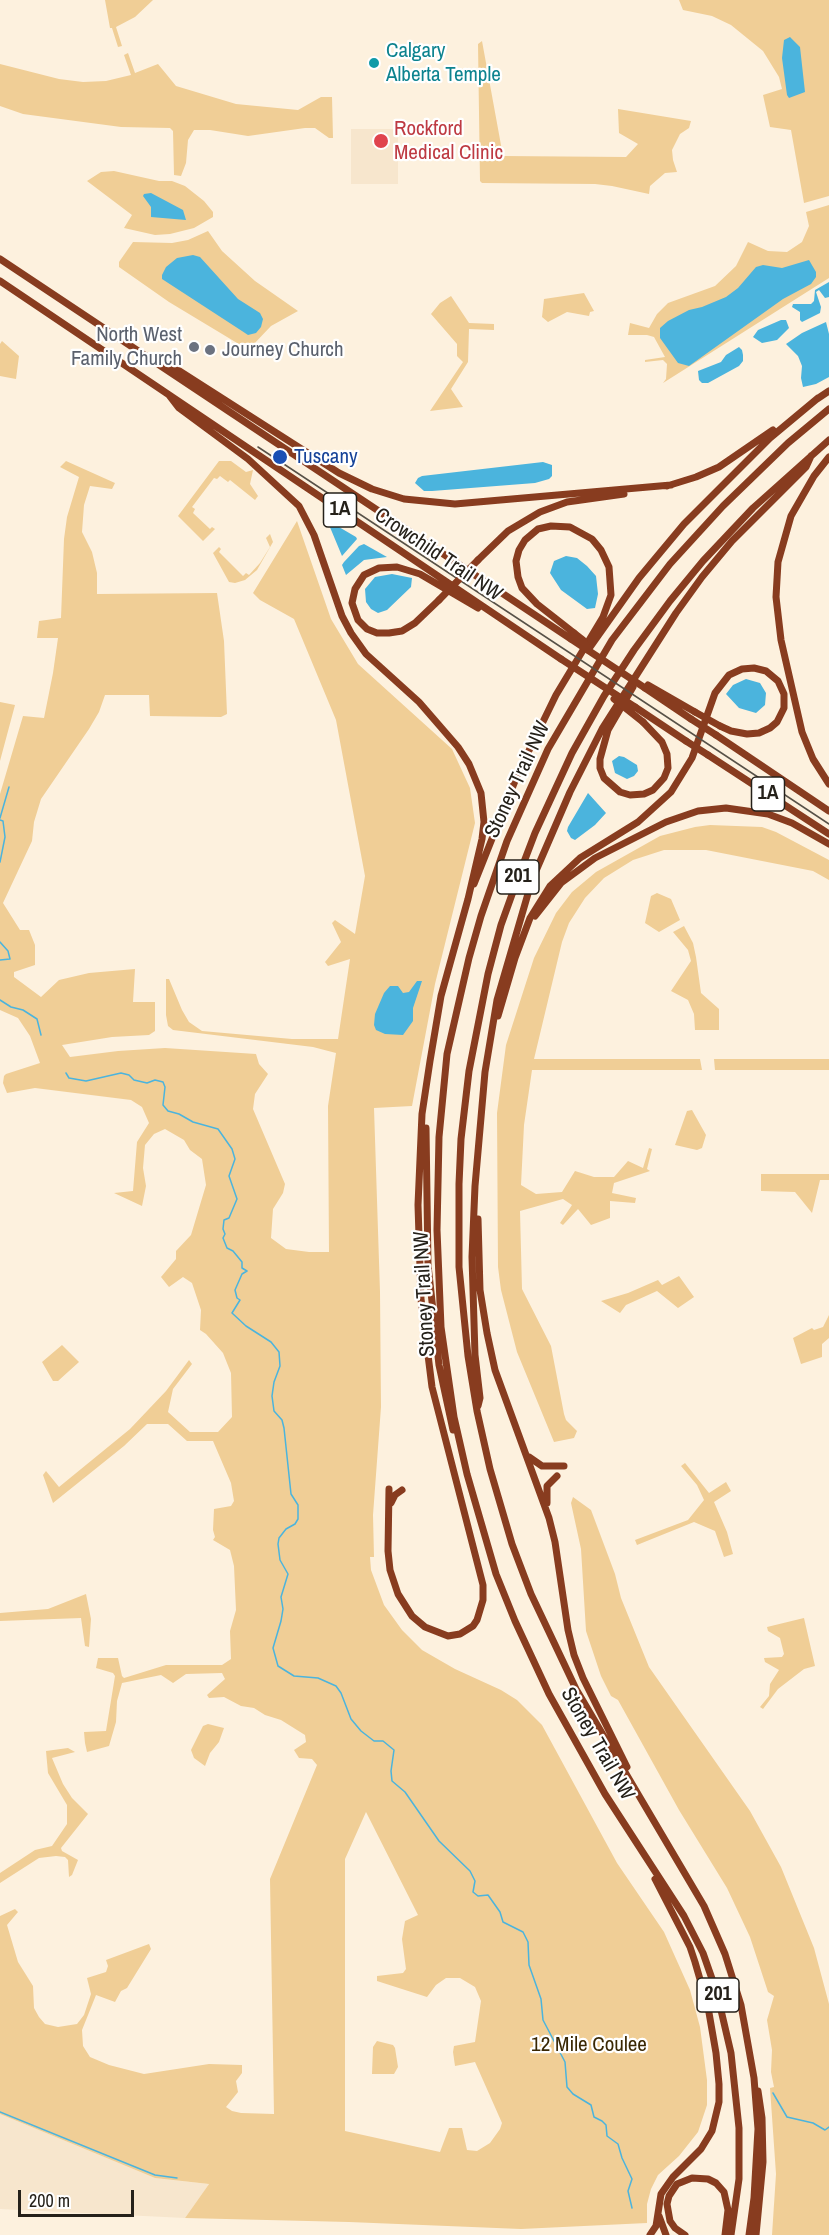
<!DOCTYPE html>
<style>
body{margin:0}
#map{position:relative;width:829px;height:2235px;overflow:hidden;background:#fdf1de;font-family:"Archivo Narrow",sans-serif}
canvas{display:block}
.scale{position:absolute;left:18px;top:2190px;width:116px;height:27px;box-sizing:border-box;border:3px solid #25211a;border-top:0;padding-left:8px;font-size:18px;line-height:21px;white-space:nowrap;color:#25211a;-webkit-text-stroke:4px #fff;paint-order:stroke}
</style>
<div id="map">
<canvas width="829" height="2235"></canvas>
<div class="scale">200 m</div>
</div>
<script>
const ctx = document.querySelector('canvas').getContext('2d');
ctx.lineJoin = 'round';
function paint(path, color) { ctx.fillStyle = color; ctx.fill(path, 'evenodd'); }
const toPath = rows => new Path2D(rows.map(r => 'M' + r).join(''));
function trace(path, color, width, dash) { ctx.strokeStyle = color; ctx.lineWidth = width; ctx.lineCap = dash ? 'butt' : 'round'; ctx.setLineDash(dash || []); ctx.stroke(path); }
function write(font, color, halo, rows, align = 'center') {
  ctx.font = font + ' "Archivo Narrow",sans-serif'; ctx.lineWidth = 4.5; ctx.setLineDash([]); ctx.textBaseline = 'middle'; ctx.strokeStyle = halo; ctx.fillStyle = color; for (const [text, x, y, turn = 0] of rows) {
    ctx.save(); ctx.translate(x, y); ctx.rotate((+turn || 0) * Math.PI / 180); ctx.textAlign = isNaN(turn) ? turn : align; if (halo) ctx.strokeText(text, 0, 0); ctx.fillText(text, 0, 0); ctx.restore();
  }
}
paint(toPath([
 [351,129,398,129,398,184,351,184],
 [0,2114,155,2178,209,2184,185,2218,0,2209]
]), '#f7e6cd');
paint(toPath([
 [105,0,153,0,135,17,116,27,122,46,118,47,112,28,110,28],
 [679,0,829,0,829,196,804,203,791,130,770,127,763,95,782,89,779,77,763,51,731,25,712,16,683,10],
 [482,41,503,156,626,157,638,144,619,133,618,109,691,121,689,128,680,134,672,150,673,160,677,172,665,173,650,186,649,194,612,186,595,184,482,183,480,181,478,44],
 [128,53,135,73,158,64,176,86,236,104,298,110,321,97,332,97,333,138,329,138,315,128,305,128,248,136,210,130,194,130,188,140,186,163,181,176,174,175,173,131,170,128,121,127,23,114,0,106,0,64,59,79,83,82,106,81,131,75,124,55],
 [114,171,159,181,172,181,185,186,204,201,213,212,213,217,194,228,170,234,155,235,124,228,132,215,87,181,101,172],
 [829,205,829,278,663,383,666,379,667,364,663,360,645,362,645,360,665,357,654,337,647,335,628,335,630,323,649,328,657,314,668,303,715,286,736,266,748,242,768,251,787,252,802,242,809,226,806,212],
 [208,231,222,251,255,281,298,311,271,326,252,346,247,349,169,302,119,267,119,262,133,242,172,243,188,240],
 [584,293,594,311,590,312,589,316,567,312,548,322,542,317,544,299],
 [451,296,469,323,494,324,494,330,469,329,468,362,451,389,463,407,430,411,463,362,457,356,457,344,431,314,440,303],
 [2,341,19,356,16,379,0,376,0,344],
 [66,461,115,483,112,489,90,486,84,505,82,532,92,552,97,573,97,594,217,593,224,641,227,714,221,717,150,716,149,695,105,695,99,712,89,729,41,799,34,822,32,841,3,903,20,930,29,930,35,945,35,965,14,972,14,977,41,997,59,980,89,973,135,969,133,1002,155,1002,155,1031,149,1035,112,1037,62,1045,70,1057,118,1051,165,1048,256,1054,259,1064,268,1074,255,1094,253,1109,285,1184,283,1193,273,1209,271,1238,286,1249,309,1252,329,1252,328,1106,336,1053,313,1047,173,1030,168,1026,166,1015,166,979,169,979,182,1010,189,1022,202,1031,292,1039,338,1039,350,959,328,966,325,962,341,942,332,923,335,920,355,934,365,876,336,720,294,619,260,600,253,593,297,521,331,619,358,664,452,749,470,788,475,823,435,984,412,1106,374,1108,380,1292,381,1407,373,1515,374,1557,370,1557,371,1570,384,1605,402,1630,422,1650,455,1669,501,1690,517,1700,542,1725,617,1863,664,1932,690,1990,700,2027,707,2080,707,2105,698,2132,679,2156,658,2175,651,2189,647,2204,647,2223,521,2229,349,2222,185,2218,209,2184,155,2178,0,2114,0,1916,15,1909,18,1912,7,1925,18,1962,33,1986,34,2008,39,2017,45,2024,58,2027,77,2024,84,2015,91,1994,87,1978,106,1972,108,1966,106,1960,149,1944,151,1949,127,1988,121,1991,115,2002,96,1995,82,2030,83,2046,90,2057,109,2065,144,2074,209,2064,242,2065,242,2073,236,2081,238,2092,226,2107,232,2111,241,2113,274,2114,270,1879,317,1765,312,1759,299,1758,294,1750,306,1742,305,1735,281,1720,265,1715,254,1708,241,1706,224,1697,209,1698,207,1695,225,1679,222,1673,186,1674,173,1683,161,1675,122,1683,117,1701,116,1722,109,1746,87,1752,85,1743,84,1732,106,1731,115,1676,113,1673,96,1668,98,1658,118,1658,122,1676,124,1678,166,1665,222,1665,231,1659,230,1631,236,1610,234,1566,230,1550,213,1540,215,1537,213,1530,214,1509,231,1506,234,1501,231,1483,213,1441,187,1441,168,1424,147,1424,124,1446,53,1503,43,1475,46,1471,59,1487,130,1429,166,1391,189,1360,192,1364,173,1389,168,1412,190,1432,218,1432,232,1417,231,1373,223,1353,206,1334,200,1330,201,1310,192,1283,183,1277,169,1287,161,1277,176,1259,176,1251,191,1235,206,1185,202,1159,190,1150,184,1140,165,1129,154,1134,145,1145,143,1168,146,1186,142,1206,114,1193,133,1191,137,1142,149,1123,142,1107,131,1100,35,1088,7,1093,3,1083,4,1076,6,1074,40,1063,30,1036,18,1018,0,1010,0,794,23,716,44,718,53,673,58,638,37,638,39,621,61,618,64,539,67,517,79,477,60,467],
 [366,1812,418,1915,405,1921,402,1939,406,1969,403,1973,377,1976,377,1981,427,1997,436,1985,446,1978,460,1978,475,1987,481,2001,475,2042,454,2046,453,2052,455,2066,475,2062,502,2123,500,2129,490,2143,477,2151,467,2150,462,2128,449,2128,440,2152,345,2131,345,1859],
 [219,461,231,461,246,472,253,470,250,484,258,496,255,500,230,480,228,482,220,476,217,479,214,478,192,507,195,509,193,513,210,529,212,527,215,529,203,541,178,516],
 [270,534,273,542,257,570,245,580,235,583,229,582,213,553,219,547,221,549,219,552,243,576,246,573,249,575,260,563,270,547,266,538],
 [0,702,15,705,0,761],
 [710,825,762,827,776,832,829,860,829,880,813,871,706,850,664,850,633,860,604,878,585,898,569,923,562,942,534,1059,700,1059,702,1070,532,1070,524,1125,521,1185,536,1194,562,1192,575,1171,594,1177,614,1177,628,1161,643,1168,649,1148,652,1149,647,1169,650,1171,614,1183,612,1193,636,1198,635,1203,610,1201,610,1218,591,1225,578,1209,563,1225,560,1223,572,1205,563,1199,520,1211,522,1289,551,1346,564,1414,566,1420,577,1431,574,1438,554,1442,517,1352,501,1290,498,1267,497,1113,506,1045,534,958,556,913,572,892,596,872,660,836,695,827],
 [657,893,671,899,680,920,659,932,645,923,651,896],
 [684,926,693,943,696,957,701,993,719,1009,719,1030,695,1030,694,1014,688,1000,671,991,691,961,688,950,673,932],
 [714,1059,829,1059,829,1070,715,1070],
 [692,1110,706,1135,702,1148,697,1150,675,1145,687,1111],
 [761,1174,829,1174,829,1180,820,1180,812,1213,795,1192,761,1191],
 [679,1276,694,1297,678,1308,657,1291,626,1305,620,1313,601,1301,628,1293,658,1280,662,1285],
 [829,1315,829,1338,822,1344,822,1357,801,1364,793,1338,812,1328,814,1330,823,1327],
 [62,1345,79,1362,58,1381,53,1381,42,1362],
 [685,1463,709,1493,726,1482,731,1491,714,1502,727,1532,733,1554,724,1557,715,1531,694,1522,637,1545,635,1540,688,1520,704,1500,697,1485,681,1466],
 [573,1497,591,1510,615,1574,621,1598,649,1667,750,1811,781,1867,814,1948,829,2004,829,2235,772,2235,776,2174,770,2088,774,2087,771,2072,772,2050,767,2020,774,1996,768,1992,750,1937,727,1888,679,1810,618,1700,611,1696,601,1676,586,1631,581,1549,571,1503],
 [86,1594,91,1619,89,1647,85,1646,81,1618,0,1621,0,1613,48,1609],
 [804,1618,815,1666,804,1669,778,1689,763,1709,760,1707,769,1696,770,1684,779,1670,765,1662,764,1658,782,1657,784,1654,780,1638,768,1631,767,1627],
 [208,1724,224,1728,219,1742,210,1753,205,1766,194,1758,191,1750,203,1726],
 [68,1748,75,1752,52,1758,63,1784,72,1798,88,1814,61,1848,62,1851,78,1860,72,1875,69,1877,68,1860,65,1857,56,1856,39,1858,0,1883,0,1873,35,1850,52,1846,67,1824,67,1805,48,1773,46,1751],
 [377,2041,393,2045,395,2048,398,2067,394,2074,372,2074,373,2047]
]), '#f0ce96');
paint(toPath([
 [790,37,800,47,805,92,789,98,787,95,782,58,784,40],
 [151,193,183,210,186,220,151,217,151,207,143,196,144,194],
 [193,255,200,257,238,299,260,313,263,319,261,327,256,333,248,335,242,331,162,279,162,275,166,267,177,258],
 [809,260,816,272,816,277,811,284,783,299,689,366,678,363,660,338,660,328,668,321,689,310,702,307,726,297,738,288,756,267,763,265,782,268],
 [829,282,829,297,825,298,819,290,816,292,821,307,820,313,802,322,800,320,800,312,792,307,793,304,811,304,814,301,815,290],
 [781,320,786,320,789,328,777,340,762,343,753,337,758,330],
 [826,322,829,334,829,377,816,384,803,387,801,378,802,366,798,356,786,344,802,333],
 [739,347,742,350,743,355,743,361,739,366,708,383,702,383,699,380,698,371,721,362,726,355],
 [543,462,552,465,552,476,549,479,535,483,432,491,424,491,415,483,418,478,422,476],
 [327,520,356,537,357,539,342,556],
 [364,544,387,557,364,560,346,575,342,565,344,562,359,546],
 [566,556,577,558,587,566,596,576,598,594,595,608,587,609,561,590,550,573,554,561],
 [392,574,412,578,411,587,387,610,378,613,371,609,366,602,365,589,375,577],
 [746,679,760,683,766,693,765,705,756,713,739,708,726,694,733,685],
 [619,756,624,757,637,765,638,771,634,776,627,779,615,773,612,761],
 [588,793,606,813,595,825,575,840,571,838,567,831,568,827],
 [417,981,422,981,413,1008,413,1021,403,1035,385,1034,376,1030,374,1025,375,1014,384,993,390,986,398,986,403,993,409,992]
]), '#4bb4dd');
trace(toPath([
 [0,818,9,787],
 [0,820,3,821,5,837,0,862],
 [0,942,8,951,10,959,0,960],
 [0,1000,11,1007,23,1010,37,1019,41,1035],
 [66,1073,69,1078,86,1081,121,1073,129,1075,134,1080,147,1083,155,1080,163,1082,165,1087,163,1105,168,1111,179,1114,193,1122,218,1129,232,1149,235,1159,229,1176,237,1199,229,1218,224,1220,223,1229,225,1234,223,1238,227,1248,233,1251,242,1262,242,1268,247,1271,242,1274,235,1290,237,1298,240,1300,232,1313,246,1326,271,1342,279,1352,280,1366,274,1382,272,1396,274,1411,282,1420,284,1428,291,1494,298,1505,298,1519,295,1524,286,1529,279,1538,278,1544,280,1560,288,1574,281,1597,283,1609,281,1621,273,1648,278,1666,294,1676,318,1678,336,1686,341,1693,351,1719,361,1731,374,1741,383,1741,394,1750,391,1771,392,1781,405,1792,439,1841,470,1871,475,1881,473,1892,478,1896,488,1895,500,1912,503,1922,523,1932,528,1942,529,1965,541,1999,543,2020,565,2062,567,2087,573,2094,591,2105,594,2117,602,2121,606,2125,607,2136,618,2144,622,2158,632,2179,628,2191,632,2208],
 [773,2093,787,2117,813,2123,825,2130,829,2127],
 [0,2112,155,2175,177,2178]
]), '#4bb4dd', 1.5);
trace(toPath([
 [0,259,571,639],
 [0,281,561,659],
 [156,356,339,473,372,489,404,499,455,504,671,485],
 [169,395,179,408,248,459,299,506,314,535,342,616,351,633,366,654,419,702,458,747,469,764,481,793,484,822,482,839,468,899,441,996,430,1061,422,1114,418,1205,421,1299,432,1387,483,1585,483,1600,477,1620,473,1626,460,1634,448,1636,425,1627,412,1616,398,1594,390,1570,388,1551,389,1489],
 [817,399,829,391],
 [829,457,814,476,791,516,778,562,776,597,781,640,802,732,813,759,829,784],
 [667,486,696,477,719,467,773,430],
 [478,560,508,531,540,512,567,502,624,494],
 [439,600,415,623,402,631,389,633,377,633,367,629,358,620,352,603,355,589,364,575,379,568,397,567,420,574,478,608],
 [588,650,639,578,684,524,770,438,818,398],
 [648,685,695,712],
 [633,687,608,730,600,759,600,768,604,778,620,792,630,795,644,794,653,790,664,778,668,768,667,754,662,742,643,722],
 [645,688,691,719],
 [635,707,686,741],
 [716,735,829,811],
 [708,755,829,834],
 [474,884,519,771,556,695,603,617,611,595,609,567,601,550,592,539,570,527,551,526,538,529,525,540,519,550,516,561,518,577,522,588,537,604,574,633],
 [535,916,561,883,595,858,666,822,698,811,726,808,768,814,792,823,829,844],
 [498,1016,515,958,530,918,550,886,580,858,638,822,671,792,692,758,715,693,729,675,742,669,754,668,766,671,778,681,784,694,784,708,777,722,770,728,759,733,747,734,731,731,720,726],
 [426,1128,428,1265,439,1365,453,1430],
 [478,1219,480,1290,487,1333,495,1370,549,1518,555,1542,568,1630,574,1655,583,1678,627,1767],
 [478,1406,480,1398,475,1355,472,1257,475,1186,485,1072,497,1000,532,880,570,792,602,729,676,613,702,577,732,541,806,467,811,456],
 [529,1457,542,1466,564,1466],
 [391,1503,395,1495,402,1490],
 [547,1503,547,1486,557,1476],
 [659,2216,666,2235],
 [650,2235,656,2226,661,2194,673,2177,701,2149,712,2131,719,2102,719,2084,716,2053,708,2007,695,1962,690,1947,655,1879],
 [685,2235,675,2228,670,2221,667,2204,669,2196,677,2184,692,2178,708,2179,716,2183,724,2192,728,2210,725,2235],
 [731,2235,739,2179,739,2128,731,2053,717,1993,703,1953,684,1916,605,1794,549,1694,515,1621,496,1574,467,1474,454,1417,441,1327,437,1230,439,1137,447,1054,469,958,481,916,507,841,548,749,612,640,670,564,723,506,788,443,829,409],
 [749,2235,754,2198,758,2129,754,2078,741,2005,725,1954,704,1906,576,1689,531,1594,512,1544,490,1469,477,1411,468,1356,459,1267,459,1184,461,1139,469,1071,488,974,501,925,519,875,535,833,572,753,604,696,634,650,670,601,703,561,753,508,829,440],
 [756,2235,763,2162,762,2118,758,2091]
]), '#883c1f', 7);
trace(toPath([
 [258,447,829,824]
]), '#575147', 1.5);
trace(toPath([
 [439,600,478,560],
 [574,633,583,640,588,649],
 [571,639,645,688],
 [561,659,635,707],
 [614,699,643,722],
 [695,712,720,726],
 [691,719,716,735],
 [686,741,708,755]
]), '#883c1f', 7);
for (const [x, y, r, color] of [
 [374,63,6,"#0f9aa8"],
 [381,141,8,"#e0444e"],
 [194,347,6,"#6b7280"],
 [210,350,6,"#6b7280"],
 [280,457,8,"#1a4fb4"]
]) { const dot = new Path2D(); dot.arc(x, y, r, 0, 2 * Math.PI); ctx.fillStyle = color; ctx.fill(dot); trace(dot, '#fff', 2); }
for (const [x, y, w] of [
 [340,510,33],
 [768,794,33],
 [518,877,42],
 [718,1995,42]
]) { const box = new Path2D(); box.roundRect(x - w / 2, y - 17, w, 34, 4.5); ctx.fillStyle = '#fff'; ctx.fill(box); trace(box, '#25211a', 1.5); }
write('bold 20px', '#25211a', null, [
 ["1A",340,510],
 ["1A",768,794],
 ["201",518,877],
 ["201",718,1995]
]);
write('21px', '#0d838f', '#fff', [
 ["Calgary",386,51],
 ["Alberta Temple",386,75]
], 'left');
write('21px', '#be3a42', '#fff', [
 ["Rockford",394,129],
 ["Medical Clinic",394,153]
], 'left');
write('21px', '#5b616d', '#fff', [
 ["North West",182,335],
 ["Family Church",182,359],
 ["Journey Church",222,350,"left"]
], 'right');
write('21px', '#164399', '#fff', [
 ["Tuscany",294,457]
], 'left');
write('21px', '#25211a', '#fff', [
 ["Crowchild Trail NW",438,555,34],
 ["Stoney Trail NW",518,780,-65],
 ["Stoney Trail NW",425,1294,-93],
 ["Stoney Trail NW",597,1744,60]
]);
write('21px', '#392703', '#fff', [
 ["12 Mile Coulee",589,2045]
]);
</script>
